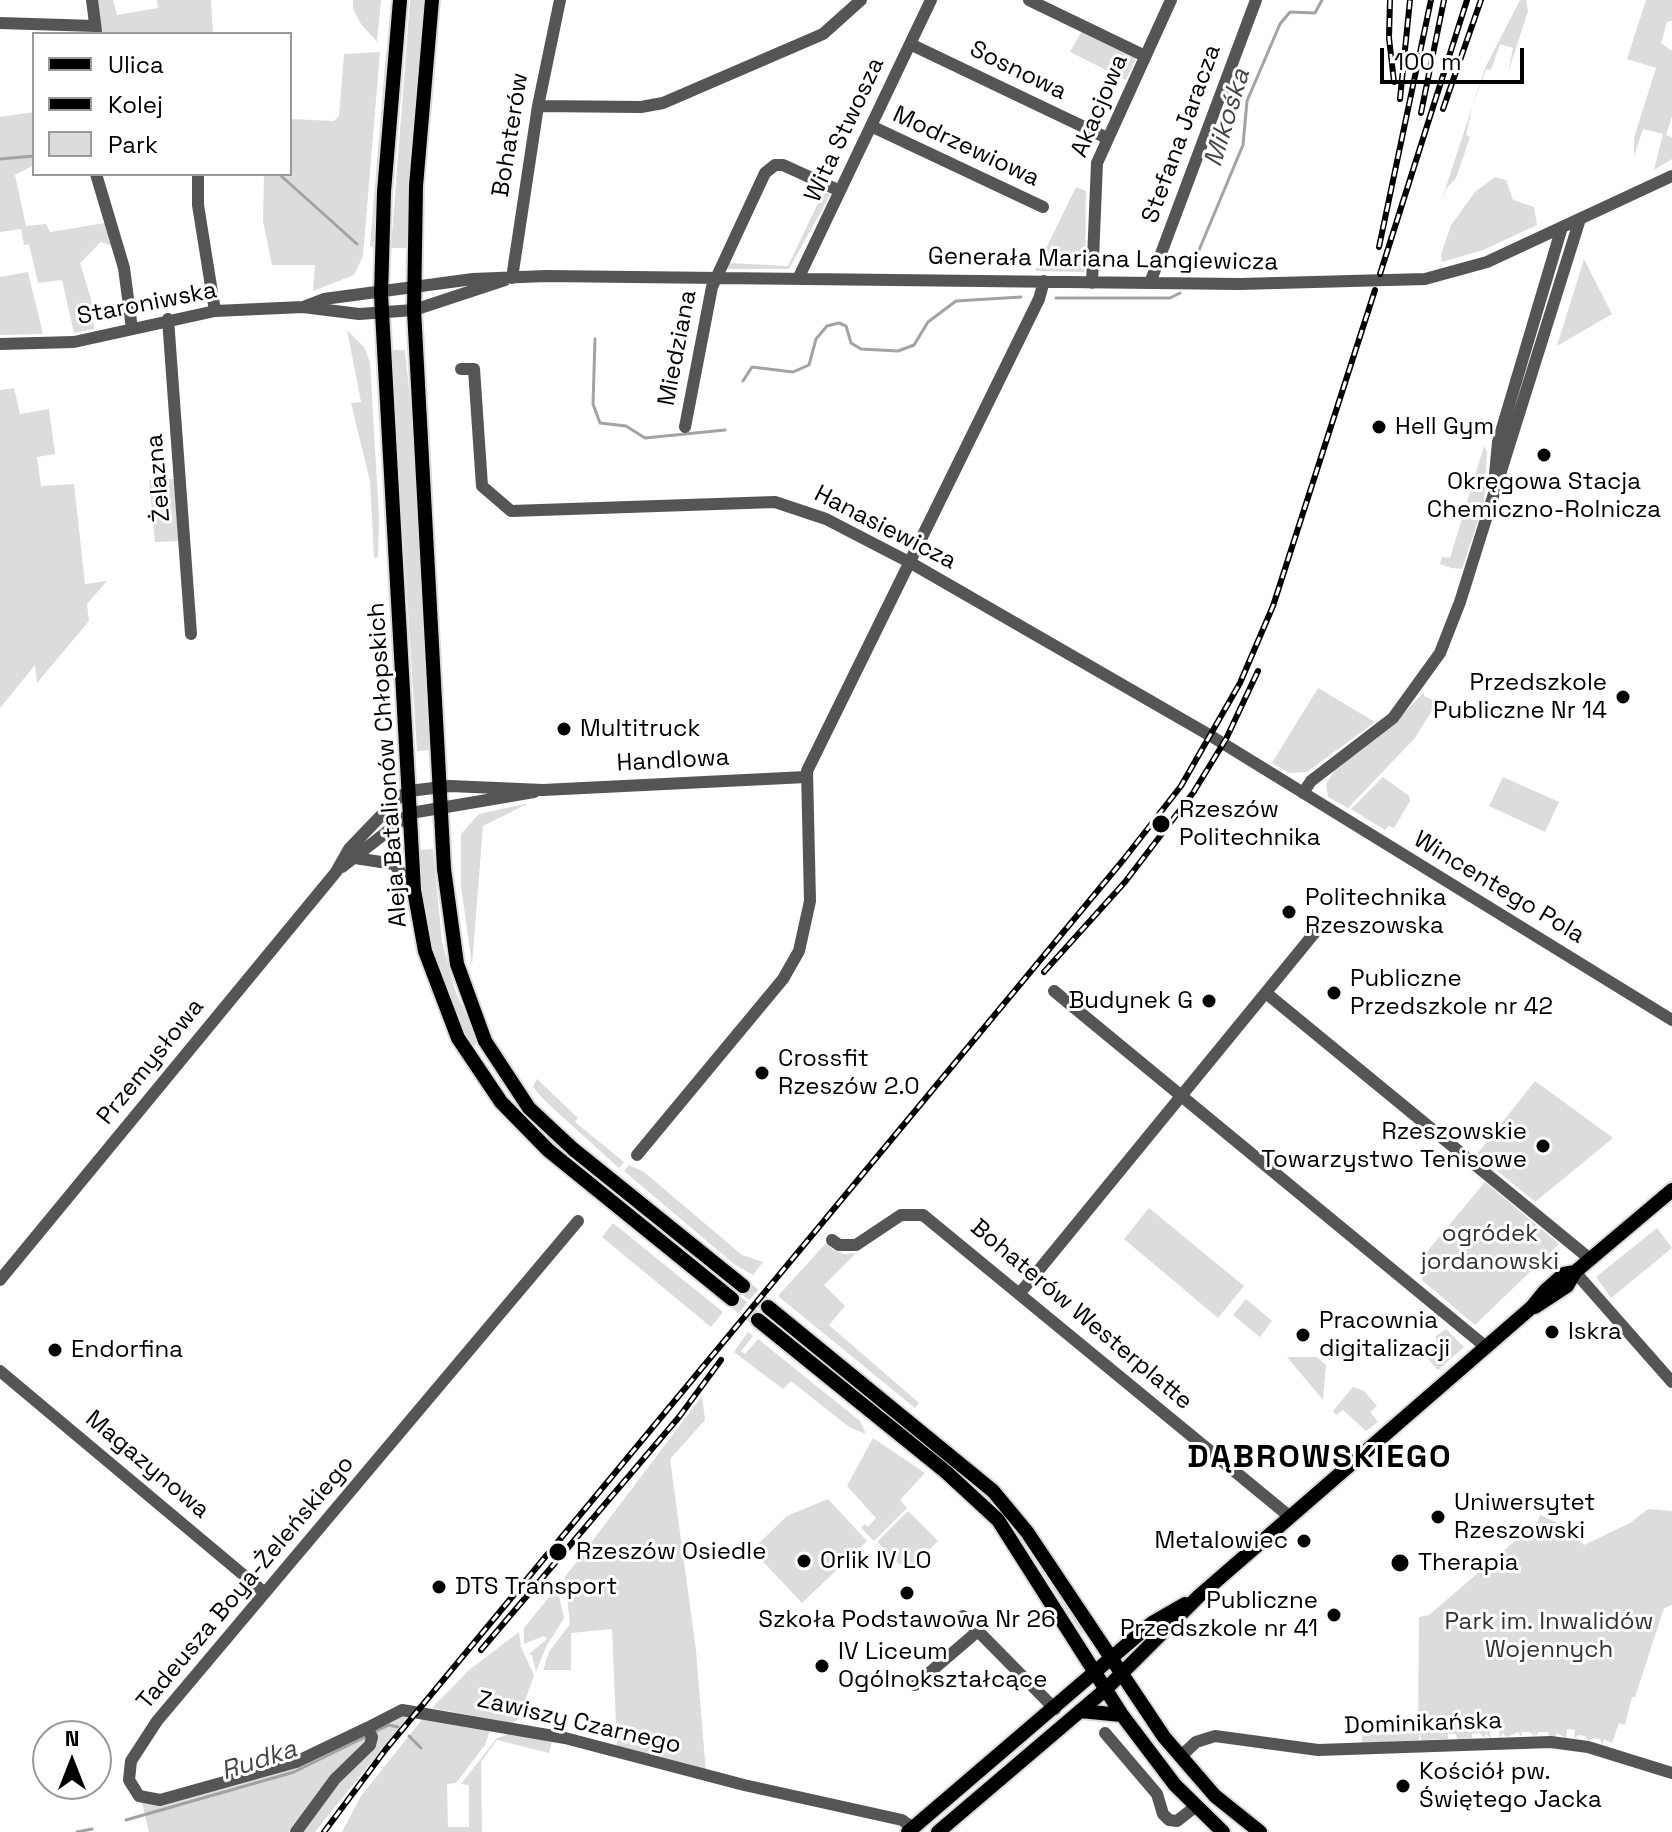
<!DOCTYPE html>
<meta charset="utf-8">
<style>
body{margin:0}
#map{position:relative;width:1672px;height:1832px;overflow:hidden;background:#fff;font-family:"Space Grotesk",sans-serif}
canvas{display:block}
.legend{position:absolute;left:32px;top:32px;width:260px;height:144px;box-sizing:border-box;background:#fff;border:2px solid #999;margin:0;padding:10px 14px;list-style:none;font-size:24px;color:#000}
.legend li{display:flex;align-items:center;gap:16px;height:40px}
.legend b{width:40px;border:2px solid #999}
.north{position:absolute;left:32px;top:1720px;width:80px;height:80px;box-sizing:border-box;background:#fff;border:2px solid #999;border-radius:50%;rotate:0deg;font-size:22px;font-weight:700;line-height:32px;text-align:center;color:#000}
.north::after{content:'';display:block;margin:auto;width:28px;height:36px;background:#000;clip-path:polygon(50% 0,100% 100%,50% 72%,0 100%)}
.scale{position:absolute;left:1380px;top:48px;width:144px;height:36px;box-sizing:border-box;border:4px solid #000;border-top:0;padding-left:10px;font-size:24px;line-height:28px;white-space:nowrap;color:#000;-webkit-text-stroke:6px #fff;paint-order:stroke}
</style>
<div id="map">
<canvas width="1672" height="1832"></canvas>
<ul class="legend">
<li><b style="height:10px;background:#000"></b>Ulica</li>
<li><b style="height:10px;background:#000"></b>Kolej</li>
<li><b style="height:22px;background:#dcdcdc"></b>Park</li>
</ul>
<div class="north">N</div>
<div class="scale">100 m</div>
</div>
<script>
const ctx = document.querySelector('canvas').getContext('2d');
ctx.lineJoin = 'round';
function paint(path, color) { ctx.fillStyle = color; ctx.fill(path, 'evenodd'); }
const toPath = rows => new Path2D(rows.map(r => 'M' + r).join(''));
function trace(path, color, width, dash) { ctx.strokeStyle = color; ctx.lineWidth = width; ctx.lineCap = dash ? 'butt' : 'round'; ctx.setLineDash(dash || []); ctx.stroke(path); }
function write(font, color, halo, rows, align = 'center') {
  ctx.font = font + ' "Space Grotesk",sans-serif'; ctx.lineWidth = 6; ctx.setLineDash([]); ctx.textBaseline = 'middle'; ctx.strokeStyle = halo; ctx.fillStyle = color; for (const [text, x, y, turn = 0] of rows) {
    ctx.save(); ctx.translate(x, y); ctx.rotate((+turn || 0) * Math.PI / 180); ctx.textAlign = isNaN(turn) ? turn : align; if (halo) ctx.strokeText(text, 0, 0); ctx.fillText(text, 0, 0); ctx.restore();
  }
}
paint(toPath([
 [96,0,113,0,117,15,158,8,157,0,211,0,213,34,100,34],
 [353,0,381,0,377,42,361,24,353,9],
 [410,0,426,0,407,248,391,248],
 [1520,0,1526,0,1528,11,1508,73,1513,48,1500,44,1491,70,1486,69,1472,108,1466,135,1470,137,1456,178,1446,189,1440,205,1485,68],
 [1646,0,1672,0,1672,21,1667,22,1661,43,1672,51,1672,116,1666,135,1672,137,1672,159,1654,170,1663,134,1643,129,1634,156,1634,138,1656,68,1627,59],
 [1083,29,1138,54,1126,80,1070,52],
 [380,52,363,256,354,275,313,291,315,265,272,265,263,221,264,174,290,174,290,119,334,121,339,116,344,54],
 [386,52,389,54,374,248,370,246],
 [34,112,34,165,15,175,26,226,46,224,50,232,105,223,112,246,101,242,80,263,91,299,94,329,74,333,62,280,38,283,29,244,24,245,21,229,0,232,0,117],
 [1495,177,1506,180,1513,200,1534,207,1537,225,1483,250,1442,262,1441,254,1451,225,1475,192],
 [1076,187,1086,191,1085,272,1035,271],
 [822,189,830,195,789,269,724,269,729,263,788,266,821,197,816,194],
 [1584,259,1612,314,1557,346],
 [28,272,43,334,0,335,0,277],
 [347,330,364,347,370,362,379,517,378,557,374,558,370,481,351,403,361,402],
 [391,350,405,350,417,469,432,750,417,751],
 [14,388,20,414,49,409,55,454,37,457,41,486,74,484,85,584,107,581,87,604,89,621,37,683,35,665,0,708,0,390],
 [1484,446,1487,452,1484,503,1462,569,1451,568,1440,564,1442,557,1450,558],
 [176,479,179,541,155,542,149,480],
 [1318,688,1375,722,1307,772,1289,773,1272,763],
 [1424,692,1424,696,1437,702,1415,738,1348,808,1328,797,1326,784,1337,767,1393,725],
 [1383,777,1409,796,1410,801,1394,828,1389,826,1385,830,1351,809],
 [1503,777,1559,802,1545,832,1489,806],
 [529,803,483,826,472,965,461,886,461,834,479,814],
 [433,849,442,942,456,993,478,1040,474,1047,469,1045,456,1020,440,980,423,915,418,850],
 [537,1079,578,1118,575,1122,624,1162,619,1168,545,1101,533,1087],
 [1535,1081,1613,1138,1535,1202,1477,1154],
 [629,1165,644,1172,742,1255,763,1262,753,1275,734,1264,624,1171],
 [1485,1182,1559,1244,1475,1325,1422,1280,1425,1254],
 [1149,1208,1244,1286,1218,1318,1124,1239],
 [613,1223,723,1312,711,1327,602,1237],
 [1657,1228,1672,1248,1611,1298,1596,1277],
 [827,1242,832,1249,844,1254,856,1253,824,1285,845,1306,829,1325,919,1403,915,1408,778,1296],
 [1246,1299,1272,1321,1260,1337,1233,1315],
 [765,1312,983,1491,1015,1526,1086,1631,1082,1634,1027,1548,982,1495,762,1315],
 [1446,1329,1464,1347,1438,1370,1425,1356,1436,1346,1436,1336],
 [748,1332,753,1336,741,1351,745,1354,758,1339,860,1421,866,1434,849,1427,791,1381,783,1389,734,1352],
 [1287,1357,1317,1357,1326,1365,1323,1400],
 [1353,1387,1364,1391,1377,1406,1370,1412,1378,1422,1366,1431,1343,1410,1336,1415,1333,1411],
 [702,1396,705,1420,670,1459,696,1650,706,1773,617,1748,612,1629,571,1633,571,1670,543,1670,549,1652,570,1624,565,1577],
 [873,1438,925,1473,900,1500,907,1508,874,1541,861,1528,865,1524,868,1527,876,1518,847,1486],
 [828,1499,867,1541,802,1603,752,1550,787,1516],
 [1648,1509,1672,1511,1672,1605,1664,1608,1635,1697,1632,1697,1625,1725,1619,1723,1612,1743,1604,1739,1602,1745,1600,1739,1593,1738,1587,1741,1586,1736,1578,1735,1574,1739,1575,1730,1567,1729,1566,1738,1557,1733,1555,1737,1549,1736,1548,1732,1538,1732,1536,1736,1533,1729,1535,1737,1530,1732,1522,1732,1521,1737,1518,1732,1507,1737,1502,1733,1500,1738,1499,1730,1490,1731,1491,1739,1486,1733,1484,1738,1480,1733,1472,1734,1472,1738,1457,1739,1456,1734,1448,1734,1448,1739,1421,1740,1420,1733,1419,1740,1362,1743,1362,1735,1418,1733,1419,1617,1429,1615,1538,1521,1540,1515,1556,1522,1584,1545,1630,1523],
 [908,1511,938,1541,913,1566,899,1564,877,1542],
 [557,1587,564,1618,546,1647,536,1672,532,1655,529,1654,547,1639,544,1636,524,1644,524,1628],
 [519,1632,521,1647,534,1675,519,1719,512,1723,432,1708,469,1670],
 [410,1714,315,1832,301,1832,338,1781,355,1766,372,1729,389,1719],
 [424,1717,490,1730,485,1745,456,1783,447,1784,448,1827,469,1827,469,1785,461,1784,497,1738,512,1733,552,1742,549,1753,497,1740,481,1762,482,1832,342,1832,361,1796],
 [364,1733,367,1741,289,1832,149,1832,142,1803,158,1805]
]), '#dcdcdc');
trace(toPath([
 [0,159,34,156],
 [279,174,357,244],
 [1189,274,1243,145,1247,101,1280,24,1290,12,1315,13,1322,0],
 [1056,298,1170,298,1180,293],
 [595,339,593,404,600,423,626,426,645,438,725,430],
 [743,381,752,367,793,372,809,365,816,339,827,326,839,323,846,326,851,343,861,349,898,351,914,345,928,322,956,301,1021,297],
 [374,1732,389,1725,398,1727],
 [409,1736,421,1748],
 [126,1820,294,1772,367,1736],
 [77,1832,92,1829]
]), '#a3a3a3', 3);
trace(toPath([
 [743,1286,768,1307],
 [732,1299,758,1320]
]), '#d9d9d9', 14, [14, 7]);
const major = toPath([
 [400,0,384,192,381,294,414,890,425,951,458,1038,501,1102,548,1150,732,1299],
 [432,0,416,186,414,310,444,869,457,964,485,1041,529,1108,573,1149,743,1286],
 [768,1307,993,1491,1027,1532,1164,1737,1215,1796,1260,1832],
 [1535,1307,1567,1286,1575,1272],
 [758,1320,946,1472,998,1520,1122,1715,1175,1785,1223,1832],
 [1080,1711,1122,1715],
 [908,1832,1152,1623,1185,1604],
 [938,1832,1106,1689,1199,1596,1532,1307,1545,1291,1564,1274,1575,1272,1672,1190]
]);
trace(major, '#dbdbdb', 18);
trace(toPath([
 [92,0,96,31],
 [1029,0,1145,56],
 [0,23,95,26],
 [910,44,1107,138],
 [538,106,641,107,663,103,823,34,861,0],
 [871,126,1043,207],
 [96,174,124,268,132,329],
 [198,174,198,205,215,311],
 [512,278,538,106,560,0],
 [798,279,931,0],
 [1092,283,1097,163,1171,0],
 [1150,283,1256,0],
 [303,307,324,299,473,279,546,276,1240,284,1425,279,1487,262,1672,176],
 [168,319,191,634],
 [0,344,74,342,215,311,303,307,359,314,414,310,505,280],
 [461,369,474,369,482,486,511,511,775,502,826,519,911,563,1211,736,1672,1020],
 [685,427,712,287,765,173,775,165,783,165,840,191],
 [1495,474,1498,442,1562,227],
 [1303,793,1311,781,1393,718,1440,653,1460,602,1580,219],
 [355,858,394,864,414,890],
 [342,867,411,813,534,792],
 [1054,991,1486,1347],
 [1266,993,1590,1259],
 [637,1155,783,979,799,951,810,901,807,771,1039,299,1044,281],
 [832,1240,839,1245,856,1245,901,1215,923,1215,1289,1516],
 [1575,1272,1672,1382],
 [0,1280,336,872,349,849,398,798,409,791,450,786,543,790,806,777],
 [1020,1293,1321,925],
 [0,1371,265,1593],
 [963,1616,1055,1709],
 [915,1685,978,1631],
 [367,1728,296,1762,160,1800,139,1796,129,1780,131,1761,157,1721,578,1221],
 [1105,1733,1157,1794,1163,1814,1169,1820,1177,1821,1195,1807],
 [1180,1757,1196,1742,1215,1736,1318,1750,1551,1742,1588,1747,1672,1773],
 [296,1832,335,1779,370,1745,372,1737,367,1728,402,1710,565,1738,744,1785,902,1820,913,1828]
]), '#555', 12);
trace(major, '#000', 14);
const rail = toPath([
 [1390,0,1389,38,1394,82],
 [1400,99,1410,0],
 [1443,109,1481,0],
 [1421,113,1444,0],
 [1379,247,1431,0],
 [1380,274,1467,0],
 [1044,972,1125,882,1193,793,1226,739,1258,671],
 [481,1650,679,1417,721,1360],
 [324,1832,386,1749,1124,859,1181,786,1240,683,1273,606,1375,290]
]);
trace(rail, '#000', 6);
trace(rail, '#fff', 3, [9]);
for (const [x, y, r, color] of [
 [1379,427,8,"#000"],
 [1544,455,8,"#000"],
 [1623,697,8,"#000"],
 [564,729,8,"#000"],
 [1161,824,10,"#000"],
 [1289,912,8,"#000"],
 [1334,993,8,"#000"],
 [1209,1001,8,"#000"],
 [762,1073,8,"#000"],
 [1543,1146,8,"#000"],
 [1552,1332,8,"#000"],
 [1303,1335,8,"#000"],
 [55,1350,8,"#000"],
 [1438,1517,8,"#000"],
 [1304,1541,8,"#000"],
 [558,1552,10,"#000"],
 [804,1561,8,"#000"],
 [1400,1563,10,"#000"],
 [439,1587,8,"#000"],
 [907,1593,8,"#000"],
 [1334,1615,8,"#000"],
 [822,1666,8,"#000"],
 [1403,1786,8,"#000"]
]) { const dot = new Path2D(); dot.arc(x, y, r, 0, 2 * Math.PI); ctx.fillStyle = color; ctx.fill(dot); trace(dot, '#fff', 3); }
write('24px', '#000', '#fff', [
 ["Sosnowa",1018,71,26],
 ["Akacjowa",1100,106,-67],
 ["Wita Stwosza",845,130,-65],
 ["Stefana Jaracza",1182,134,-70],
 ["Bohaterów",511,135,-81],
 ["Modrzewiowa",966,147,25],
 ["Generała Mariana Langiewicza",1103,260,1],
 ["Staroniwska",147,304,-11],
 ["Miedziana",678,348,-79],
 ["Żelazna",159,478,-95],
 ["Hanasiewicza",885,528,27],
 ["Handlowa",673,761,-3],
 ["Aleja Batalionów Chłopskich",388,765,-94],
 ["Wincentego Pola",1499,888,31],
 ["Przemysłowa",151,1062,-51],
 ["Bohaterów Westerplatte",1081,1315,40],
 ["Magazynowa",147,1465,40],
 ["Tadeusza Boya-Żeleńskiego",246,1583,-50],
 ["Zawiszy Czarnego",579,1723,13],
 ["Dominikańska",1423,1724,-2]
]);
write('24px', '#000', '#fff', [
 ["Hell Gym",1395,427],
 ["Okręgowa Stacja",1544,482,"center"],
 ["Chemiczno-Rolnicza",1544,510,"center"],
 ["Przedszkole",1607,683,"right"],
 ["Publiczne Nr 14",1607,711,"right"],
 ["Multitruck",580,729],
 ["Rzeszów",1179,810],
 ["Politechnika",1179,838],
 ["Politechnika",1305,898],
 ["Rzeszowska",1305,926],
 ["Publiczne",1350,979],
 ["Przedszkole nr 42",1350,1007],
 ["Budynek G",1193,1001,"right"],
 ["Crossfit",778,1059],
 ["Rzeszów 2.0",778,1087],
 ["Rzeszowskie",1527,1132,"right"],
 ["Towarzystwo Tenisowe",1527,1160,"right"],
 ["Pracownia",1319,1321],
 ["digitalizacji",1319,1349],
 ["Iskra",1568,1332],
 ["Endorfina",71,1350],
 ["Uniwersytet",1454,1503],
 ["Rzeszowski",1454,1531],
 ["Metalowiec",1288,1541,"right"],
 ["Rzeszów Osiedle",576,1552],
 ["Orlik IV LO",820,1561],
 ["Therapia",1418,1563],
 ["DTS Transport",455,1587],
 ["Publiczne",1318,1601,"right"],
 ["Przedszkole nr 41",1318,1629,"right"],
 ["Szkoła Podstawowa Nr 26",907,1620,"center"],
 ["IV Liceum",838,1652],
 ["Ogólnokształcące",838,1680],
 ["Kościół pw.",1419,1772],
 ["Świętego Jacka",1419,1800]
], 'left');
write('24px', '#333', '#fff', [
 ["ogródek",1490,1234],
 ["jordanowski",1490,1262],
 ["Park im. Inwalidów",1549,1622],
 ["Wojennych",1549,1650]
]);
write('italic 26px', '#444', '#fff', [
 ["Mikośka",1228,118,-73],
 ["Rudka",259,1761,-18]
]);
ctx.letterSpacing = '2px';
write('bold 32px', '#000', '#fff', [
 ["DĄBROWSKIEGO",1320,1458]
]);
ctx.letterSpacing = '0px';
</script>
